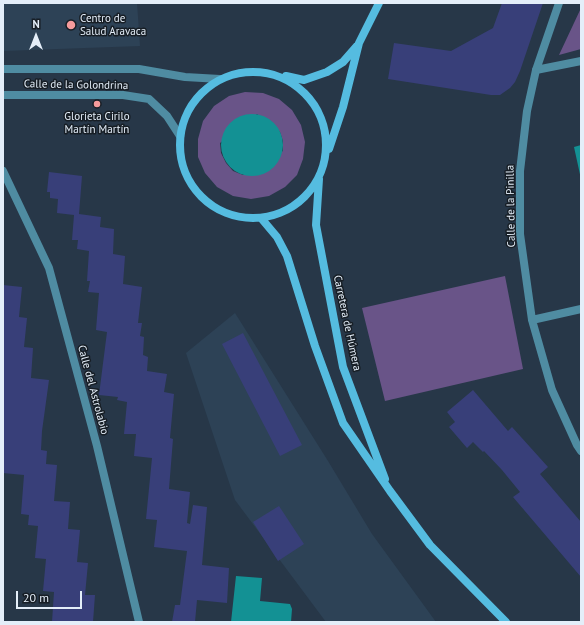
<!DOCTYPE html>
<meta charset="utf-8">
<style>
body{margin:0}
#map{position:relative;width:584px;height:625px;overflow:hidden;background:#273748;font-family:"PT Sans",sans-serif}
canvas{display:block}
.frame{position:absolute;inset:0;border:4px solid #e4eef9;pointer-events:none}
.north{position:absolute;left:16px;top:16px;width:40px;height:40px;-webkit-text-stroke:3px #171e25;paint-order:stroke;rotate:0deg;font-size:11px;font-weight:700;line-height:16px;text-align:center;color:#e4eef9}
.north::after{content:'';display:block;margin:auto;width:14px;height:18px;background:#e4eef9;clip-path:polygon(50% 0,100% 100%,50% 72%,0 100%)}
.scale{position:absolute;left:16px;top:591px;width:66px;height:18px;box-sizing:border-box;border:2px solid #e4eef9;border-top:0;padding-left:5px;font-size:12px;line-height:14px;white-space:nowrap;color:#e4eef9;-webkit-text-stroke:3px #171e25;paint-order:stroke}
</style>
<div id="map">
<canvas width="584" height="625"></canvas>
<div class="frame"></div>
<div class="north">N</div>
<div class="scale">20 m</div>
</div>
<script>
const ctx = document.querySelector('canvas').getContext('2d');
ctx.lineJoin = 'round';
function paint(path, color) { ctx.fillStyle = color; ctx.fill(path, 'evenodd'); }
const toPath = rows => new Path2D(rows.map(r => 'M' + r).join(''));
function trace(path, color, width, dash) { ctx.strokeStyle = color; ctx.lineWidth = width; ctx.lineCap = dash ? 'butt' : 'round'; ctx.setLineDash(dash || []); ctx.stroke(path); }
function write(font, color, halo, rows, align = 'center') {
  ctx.font = font + ' "PT Sans",sans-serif'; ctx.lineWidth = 3; ctx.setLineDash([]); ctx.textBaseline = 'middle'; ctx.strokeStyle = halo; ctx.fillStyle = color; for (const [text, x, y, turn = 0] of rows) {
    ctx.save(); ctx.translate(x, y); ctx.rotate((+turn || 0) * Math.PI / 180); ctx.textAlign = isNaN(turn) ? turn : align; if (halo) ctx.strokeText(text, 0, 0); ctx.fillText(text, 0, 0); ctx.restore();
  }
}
paint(toPath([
 [3,3,137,3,140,46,3,51],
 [235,313,328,461,372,534,436,622,326,622,235,500,186,353]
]), '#2d4256');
paint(toPath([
 [581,8,581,49,559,55],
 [245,92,263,93,279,99,292,110,301,125,305,142,303,159,297,175,285,187,269,196,251,199,233,196,217,187,205,173,198,157,198,139,203,121,214,106,229,96],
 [257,114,280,132,283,141,283,151,243,175,233,171,226,163,221,153,220,143],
 [505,276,523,369,385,401,362,308]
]), '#695488');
paint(toPath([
 '221 145a31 31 0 1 1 62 0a31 31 0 1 1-62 0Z',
 [581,145,581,179,574,147],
 [236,576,262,578,260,601,290,604,292,609,291,622,231,622]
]), '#139194');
paint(toPath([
 [502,3,543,3,520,71,515,82,510,88,500,95,491,95,388,79,394,43,451,51,493,28],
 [49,172,82,176,79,214,101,217,100,227,114,229,113,254,125,256,123,284,142,287,138,323,142,323,140,336,144,337,143,355,148,357,147,371,167,374,164,392,174,394,170,438,173,439,169,489,190,492,187,523,190,524,193,505,207,507,202,565,229,568,227,603,197,600,195,622,172,622,175,605,180,605,187,551,154,547,157,520,146,519,152,458,134,456,136,434,124,434,127,402,117,400,118,397,99,395,107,332,96,330,99,293,88,292,90,281,87,281,89,251,77,249,78,240,72,240,74,215,57,213,58,199,50,198,50,192,47,192],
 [3,285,22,287,19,317,27,318,24,347,33,348,31,378,49,380,42,431,41,450,47,451,46,464,57,465,54,501,70,502,68,529,80,530,77,562,88,563,85,595,95,595,93,622,52,622,54,592,43,591,46,559,35,558,38,526,28,525,29,515,21,514,24,475,3,473],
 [243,333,302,445,280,456,222,344],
 [473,390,508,431,512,427,548,467,540,474,581,522,581,577,513,497,520,492,502,470,484,451,483,452,473,442,467,448,449,427,455,422,447,412],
 [279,506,304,544,278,561,253,522]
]), '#383f79');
trace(toPath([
 [559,3,536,70,527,111,520,171,520,234,532,320,552,390,577,445,581,451],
 [3,69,139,69,185,77,220,79],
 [536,70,581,61],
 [3,95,123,95,149,99,167,116,180,136],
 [3,171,49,268,97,446,139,622],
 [532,320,581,309]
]), '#4f8ca2', 8);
trace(toPath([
 '180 145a73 73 0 1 1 146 0a73 73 0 1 1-146 0Z',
 [286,76,304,80,327,72,343,62,357,46],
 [329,149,343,107,359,43,379,3],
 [319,179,316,225,343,367,385,479],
 [261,218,277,237,287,256,315,346,343,423,390,491,430,545,506,622]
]), '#55bce0', 8);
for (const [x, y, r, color] of [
 [71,25,5,"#f59b9c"],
 [97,104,4,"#f59b9c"]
]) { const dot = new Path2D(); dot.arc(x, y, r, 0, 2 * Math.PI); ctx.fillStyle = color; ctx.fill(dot); trace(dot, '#171e25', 1.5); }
write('11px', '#e4eef9', '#171e25', [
 ["Centro de",80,19],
 ["Salud Aravaca",80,32],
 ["Glorieta Cirilo",97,117,"center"],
 ["Martín Martín",97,130,"center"]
], 'left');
write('11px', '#e4eef9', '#171e25', [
 ["Calle de la Golondrina",76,85,1],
 ["Calle de la Pinilla",511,206,-91],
 ["Carretera de Húmera",347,323,78],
 ["Calle del Astrolabio",93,390,75]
]);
</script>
